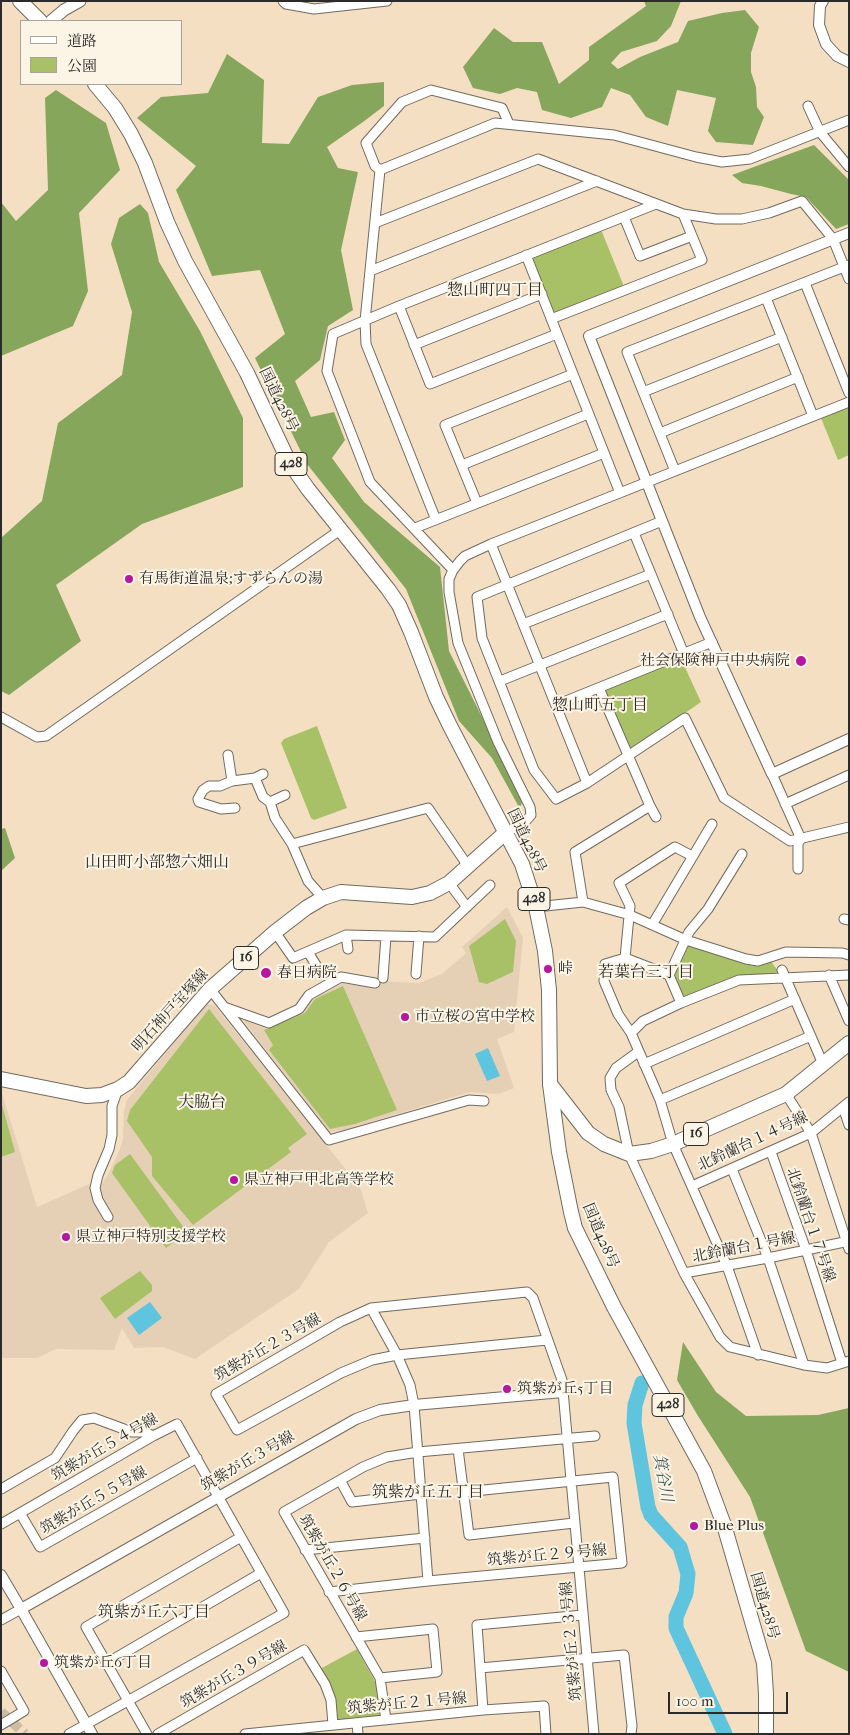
<!DOCTYPE html>
<meta charset="utf-8">
<style>
body{margin:0}
#map{position:relative;width:850px;height:1735px;overflow:hidden;background:#f4dfc3;font-family:"IM FELL French Canon","Noto Serif JP",serif}
canvas{display:block}
.frame{position:absolute;inset:0;border:2px solid #2b2b2b;pointer-events:none}
.legend{position:absolute;left:20px;top:20px;width:162px;height:65px;box-sizing:border-box;background:#fcf5e5;border:1px solid #a8a49b;margin:0;padding:6px 9px;list-style:none;font-size:15px;color:#2b2b2b}
.legend li{display:flex;align-items:center;gap:10px;height:25px}
.legend b{width:25px;border:1px solid #a8a49b}
.scale{position:absolute;left:668px;top:1692px;width:120px;height:22px;box-sizing:border-box;border:2px solid #2b2b2b;border-top:0;padding-left:6px;font-size:15px;line-height:18px;white-space:nowrap;color:#2b2b2b;-webkit-text-stroke:4px #fcf5e5;paint-order:stroke}
</style>
<div id="map">
<canvas width="850" height="1735"></canvas>
<div class="frame"></div>
<ul class="legend">
<li><b style="height:6px;background:#fff"></b>道路</li>
<li><b style="height:14px;background:#a8c066"></b>公園</li>
</ul>
<div class="scale">100 m</div>
</div>
<script>
const ctx = document.querySelector('canvas').getContext('2d');
ctx.lineJoin = 'round';
function paint(path, color) { ctx.fillStyle = color; ctx.fill(path, 'evenodd'); }
const toPath = rows => new Path2D(rows.map(r => 'M' + r).join(''));
function trace(path, color, width, dash) { ctx.strokeStyle = color; ctx.lineWidth = width; ctx.lineCap = dash ? 'butt' : 'round'; ctx.setLineDash(dash || []); ctx.stroke(path); }
function write(font, color, halo, rows, align = 'center') {
  ctx.font = font + ' "IM FELL French Canon","Noto Serif JP",serif'; ctx.lineWidth = 4; ctx.setLineDash([]); ctx.textBaseline = 'middle'; ctx.strokeStyle = halo; ctx.fillStyle = color; for (const [text, x, y, turn = 0] of rows) {
    ctx.save(); ctx.translate(x, y); ctx.rotate((+turn || 0) * Math.PI / 180); ctx.textAlign = isNaN(turn) ? turn : align; if (halo) ctx.strokeText(text, 0, 0); ctx.fillText(text, 0, 0); ctx.restore();
  }
}
paint(toPath([
 [507,907,523,938,514,1032,497,1039,514,1088,499,1094,470,1092,344,1130,329,1132,243,1020,267,1029,303,1013,313,999,342,983,376,988,377,981,419,983,442,974,466,953,462,947],
 [206,1004,214,1005,360,1187,368,1213,329,1242,299,1289,195,1359,163,1347,134,1348,122,1328,114,1350,56,1349,37,1358,1,1358,1,1090,37,1207,89,1184,93,1199,106,1220,113,1215,102,1197,100,1187,109,1173,119,1151,123,1139,124,1111,127,1100]
]), '#e6d0b5');
paint(toPath([
 [599,230,602,232,623,284,621,289,556,314,552,311,532,263,534,256],
 [849,406,849,455,838,460,821,418],
 [678,660,683,663,701,702,633,749,626,747,605,692,607,689],
 [317,726,347,808,314,820,311,818,281,743,284,739],
 [505,919,516,941,513,972,487,984,479,982,469,946],
 [691,944,770,960,778,971,777,974,686,996,682,995,675,975,686,948],
 [343,986,397,1110,355,1124,330,1129,269,1050,273,1045,264,1030,305,1013,315,999],
 [209,1009,307,1134,288,1148,291,1152,193,1225,152,1176,152,1157,127,1121,130,1110],
 [1,1101,15,1152,1,1157],
 [130,1154,187,1232,166,1248,112,1173,115,1165],
 [140,1271,152,1285,152,1291,115,1319,100,1298],
 [357,1649,378,1687,382,1713,379,1717,340,1721,337,1718,320,1669]
]), '#a8c066');
paint(toPath([
 [644,1,681,1,671,26,657,41,621,52,611,63,618,69,640,57,678,42,688,21,722,13,745,10,759,27,751,53,751,72,756,87,757,107,764,117,753,145,716,142,708,131,716,98,677,90,668,126,646,117,630,95,611,88,602,107,571,118,542,110,537,92,517,88,500,94,473,88,463,67,494,28,513,42,542,42,559,84,589,60,589,47,646,6],
 [227,54,264,80,262,143,289,144,318,97,352,85,384,82,384,106,363,122,327,147,338,168,358,172,341,250,353,310,328,326,320,360,295,381,311,417,334,412,345,440,332,458,364,502,440,567,449,651,485,723,522,802,520,809,492,758,459,721,406,589,307,464,255,358,285,334,260,270,212,276,176,190,196,166,137,118,161,97,208,93],
 [56,90,106,123,120,170,79,213,88,291,73,326,1,356,1,202,16,221,48,190,45,98],
 [814,145,849,180,849,224,836,229,806,197,791,194,761,186,742,183,732,175],
 [140,204,148,213,159,262,200,331,243,418,243,487,142,524,56,585,81,641,9,695,1,691,1,538,42,501,58,423,122,375,132,312,111,244,119,218],
 [5,828,15,858,1,871,1,829],
 [683,1342,716,1392,746,1416,818,1415,849,1408,849,1672,806,1651,750,1497,698,1416,677,1380]
]), '#86a65b');
paint(toPath([
 [488,1048,500,1076,487,1081,475,1054],
 [150,1302,162,1318,139,1335,127,1318]
]), '#5fc4dd');
trace(toPath([
 [642,1383,635,1405,634,1423,648,1507,651,1515,680,1547,688,1574,686,1593,676,1617,676,1628,725,1734]
]), '#5fc4dd', 15);
trace(toPath([
 [1,1712,25,1734]
]), '#ccbba5', 10, [10, 5]);
const minor = toPath([
 [283,1,286,4,314,9,387,1],
 [808,106,820,132,849,167],
 [380,170,495,123,614,135,696,157,722,162,750,159,849,120],
 [624,217,640,256,692,236],
 [375,223,538,159,683,214,716,219,742,219,769,213,802,201,833,239,849,279],
 [526,255,620,493],
 [370,271,597,181],
 [805,283,849,393],
 [766,298,813,416],
 [399,306,430,384,557,334],
 [551,319,702,260,683,214],
 [414,345,542,294],
 [643,392,782,337],
 [660,433,798,377],
 [462,465,588,414],
 [675,471,627,352,849,265],
 [477,503,445,425,573,374],
 [436,520,366,344,365,321,380,170,375,166,366,143,402,102,431,90,502,108,509,124],
 [662,521,477,597,482,638,534,770,556,799,587,783,685,718,724,798,790,841,849,827],
 [415,528,604,453],
 [634,533,684,654],
 [491,544,587,783],
 [453,570,370,482,327,371,333,334,399,306,656,204],
 [523,624,651,574],
 [500,681,668,614],
 [556,705,712,642],
 [1,717,37,737,46,736,340,530],
 [228,755,232,781],
 [772,774,801,839,798,843,798,869],
 [255,778,263,797,270,802,275,818,292,844,308,881,323,898],
 [270,802,285,795],
 [785,804,849,775],
 [650,806,656,817],
 [235,808,221,809,199,802,198,799,203,790,209,786,220,786,232,781,255,778,263,774],
 [505,833,524,823,531,815,530,807,498,742,458,643,449,592,449,579,453,570,460,561,465,556,491,544,849,402],
 [292,844,428,808,468,866],
 [449,883,467,907],
 [583,902,575,852,650,806,599,688],
 [536,907,583,902,630,915,686,940,746,959,758,961,786,952,842,953,849,955],
 [844,919,849,920],
 [652,925,712,824],
 [275,932,293,958,346,935,435,937,490,885],
 [346,935,348,949],
 [308,952,316,965],
 [625,958,630,906,619,883,675,847,692,856],
 [782,970,823,1064],
 [416,974,419,936],
 [669,975,689,932,708,909,742,854],
 [829,975,849,1021],
 [383,978,386,936],
 [210,989,329,1140,469,1100,484,1101],
 [224,1007,269,1023,299,1009,309,995,341,977,375,983],
 [631,1033,618,1014,604,981,605,964,625,958,669,975,681,1003],
 [638,1052,616,1068,610,1078,611,1090,619,1107,629,1154,684,1273,768,1258,849,1241],
 [644,1064,795,999],
 [786,1094,811,1133,849,1249],
 [660,1100,811,1036],
 [843,1107,849,1125],
 [771,1152,806,1250,842,1363],
 [732,1169,768,1258,804,1365],
 [692,1186,811,1133,849,1102],
 [108,1217,98,1200,95,1188,98,1175,109,1149,112,1135,112,1106,118,1089],
 [684,1273,720,1337,730,1347,804,1365,827,1368,849,1361],
 [371,1308,397,1355,410,1385,414,1405,428,1581],
 [547,1340,397,1355,372,1360,341,1373,237,1430,216,1394,340,1322,371,1308,527,1292,533,1298,562,1380,594,1734],
 [758,1355,727,1266,673,1144,660,1100,631,1033,643,1021,681,1003,739,980,849,975],
 [458,1449,469,1535,574,1523],
 [340,1480,352,1502,421,1494],
 [1,1489,55,1458,73,1431,82,1420,94,1418,132,1432,145,1432,153,1436],
 [20,1513,40,1547,197,1458],
 [1,1524,153,1436,177,1424,284,1613,69,1734],
 [305,1550,425,1538],
 [329,1592,428,1581,622,1563,613,1477,464,1492],
 [1,1620,21,1609],
 [356,1637,433,1629,437,1672,380,1678],
 [107,1663,261,1573],
 [480,1668,624,1655,632,1726,631,1734],
 [1,1671,24,1711,1,1725],
 [483,1710,477,1625,583,1615],
 [386,1720,380,1678,284,1512,363,1467,387,1457,418,1452,595,1436],
 [357,1723,358,1734],
 [147,1734,86,1627,241,1537],
 [158,1734,304,1650,325,1684,331,1700,333,1725],
 [245,1734,483,1710,544,1706,546,1734]
]);
const tertiary = toPath([
 [823,1,820,6,819,25,826,44,837,56,849,62],
 [849,233,589,336,700,617,772,774,849,739],
 [1,1575,21,1609],
 [92,1734,21,1609,356,1419,380,1410,414,1405,563,1392]
]);
const secondary = toPath([
 [51,21,64,10,80,1]
]);
const primary = toPath([
 [1,1079,86,1096,102,1095,118,1089,129,1082,210,989,275,932,306,908,323,898,341,892,412,897,430,893,449,883,505,833],
 [550,1084,588,1133,604,1144,629,1154,651,1151,673,1144,786,1094,849,1043]
]);
const trunk = toPath([
 [20,1,40,21],
 [95,84,115,108,131,134,145,163,167,222,185,261,247,373,289,462,308,489,388,589,399,605,411,632,436,697,450,726,522,864,536,907,545,951,549,990,550,1084,559,1152,571,1212,575,1228,614,1307,704,1471,724,1525,764,1663,766,1694,766,1734]
]);
trace(minor, '#716a60', 11);
trace(tertiary, '#716a60', 12);
trace(secondary, '#716a60', 13);
trace(primary, '#716a60', 16);
trace(trunk, '#716a60', 16);
trace(minor, '#fff', 9);
trace(tertiary, '#fff', 10);
trace(secondary, '#fff', 11);
trace(primary, '#fff', 14);
trace(trunk, '#fff', 14);
for (const [x, y, r, color] of [
 [129,579,5,"#b5179e"],
 [801,661,6,"#b5179e"],
 [548,969,5,"#b5179e"],
 [266,973,6,"#b5179e"],
 [405,1017,5,"#b5179e"],
 [234,1180,5,"#b5179e"],
 [66,1237,5,"#b5179e"],
 [507,1389,5,"#b5179e"],
 [694,1526,5,"#b5179e"],
 [44,1663,5,"#b5179e"]
]) { const dot = new Path2D(); dot.arc(x, y, r, 0, 2 * Math.PI); ctx.fillStyle = color; ctx.fill(dot); trace(dot, '#fcf5e5', 2); }
for (const [x, y, w] of [
 [291,464,32],
 [534,899,32],
 [246,958,25],
 [696,1134,25],
 [668,1405,32]
]) { const box = new Path2D(); box.roundRect(x - w / 2, y - 11.5, w, 23, 4); ctx.fillStyle = '#fcf5e5'; ctx.fill(box); trace(box, '#2b2b2b', 1); }
write('bold 14px', '#2b2b2b', null, [
 ["428",291,464],
 ["428",534,899],
 ["16",246,958],
 ["16",696,1134],
 ["428",668,1405]
]);
write('15px', '#2b2b2b', '#fcf5e5', [
 ["国道428号",278,400,64],
 ["国道428号",526,841,64],
 ["明石神戸宝塚線",171,1011,-48],
 ["北鈴蘭台１４号線",753,1142,-25],
 ["北鈴蘭台１７号線",810,1225,71],
 ["国道428号",600,1236,67],
 ["北鈴蘭台１号線",744,1248,-11],
 ["筑紫が丘２３号線",268,1348,-30],
 ["筑紫が丘５４号線",105,1448,-30],
 ["筑紫が丘３号線",248,1462,-30],
 ["筑紫が丘５５号線",94,1501,-30],
 ["筑紫が丘２９号線",547,1556,-5],
 ["筑紫が丘２６号線",332,1568,60],
 ["国道428号",764,1606,74],
 ["筑紫が丘２３号線",572,1641,-95],
 ["筑紫が丘３９号線",234,1675,-30],
 ["筑紫が丘２１号線",407,1704,-5]
]);
write('15px', '#2b2b2b', '#fcf5e5', [
 ["有馬街道温泉;すずらんの湯",139,579],
 ["社会保険神戸中央病院",790,661,"right"],
 ["峠",558,969],
 ["春日病院",277,973],
 ["市立桜の宮中学校",415,1017],
 ["県立神戸甲北高等学校",244,1180],
 ["県立神戸特別支援学校",76,1237],
 ["筑紫が丘5丁目",517,1389],
 ["Blue Plus",704,1526],
 ["筑紫が丘6丁目",54,1663]
], 'left');
write('16px', '#2b2b2b', '#fcf5e5', [
 ["惣山町四丁目",495,291],
 ["惣山町五丁目",600,706],
 ["山田町小部惣六畑山",157,863],
 ["若葉台三丁目",646,973],
 ["大脇台",202,1103],
 ["筑紫が丘五丁目",428,1493],
 ["筑紫が丘六丁目",154,1613]
]);
write('italic 16px', '#3b5960', '#fcf5e5', [
 ["箕谷川",662,1478,80]
]);
</script>
